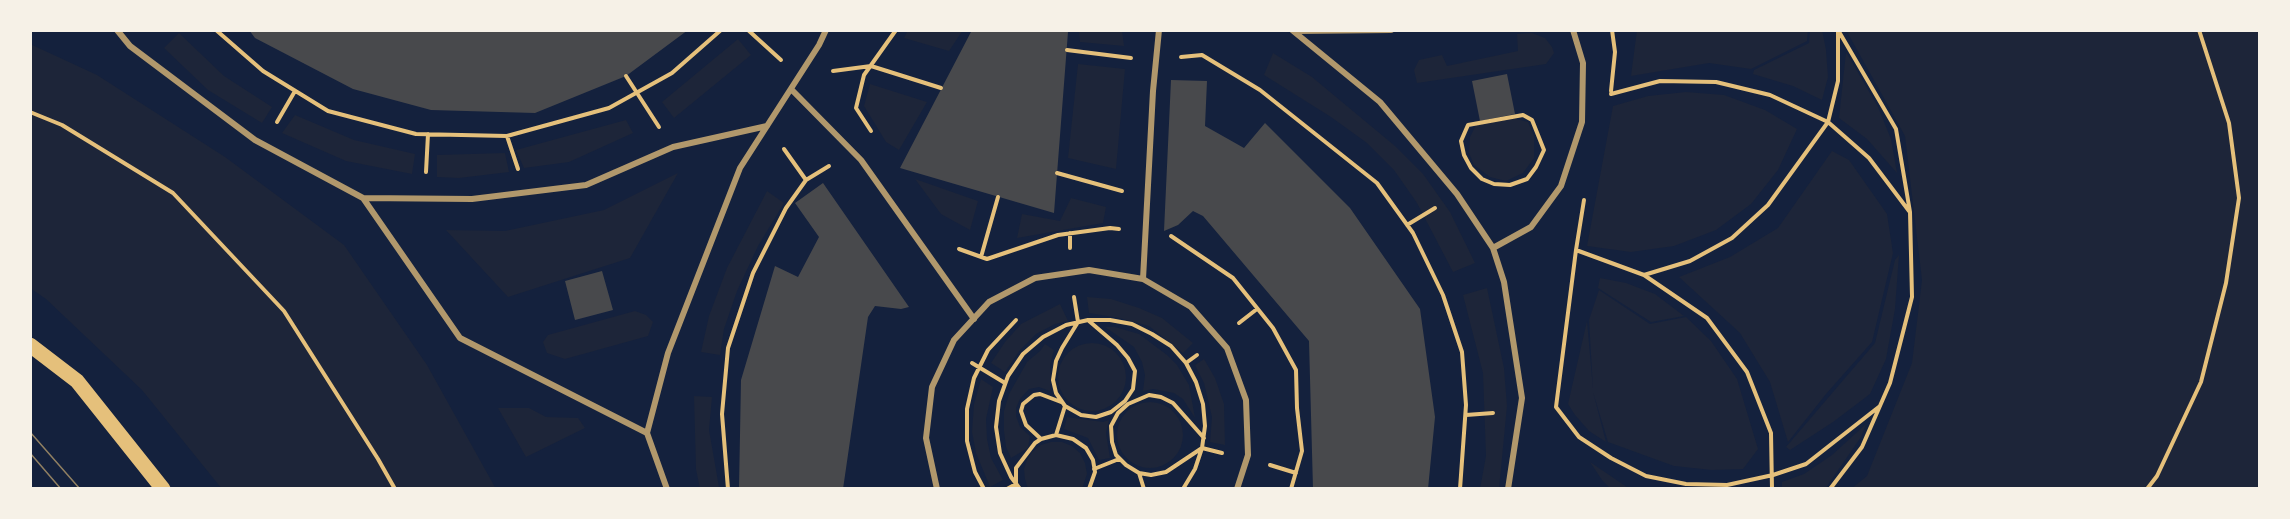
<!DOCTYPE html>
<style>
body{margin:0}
#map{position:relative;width:2290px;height:519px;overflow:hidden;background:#14213d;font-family:"Alegreya Sans",sans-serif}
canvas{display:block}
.frame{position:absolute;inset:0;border:32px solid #f6f1e7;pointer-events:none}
</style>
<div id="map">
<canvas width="2290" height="519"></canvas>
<div class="frame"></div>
</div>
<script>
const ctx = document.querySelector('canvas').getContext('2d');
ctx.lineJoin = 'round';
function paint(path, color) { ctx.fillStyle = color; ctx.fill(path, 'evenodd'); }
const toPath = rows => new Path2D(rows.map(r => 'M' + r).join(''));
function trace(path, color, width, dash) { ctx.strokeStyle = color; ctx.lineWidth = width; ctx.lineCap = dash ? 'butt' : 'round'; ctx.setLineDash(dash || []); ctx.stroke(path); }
paint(toPath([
 [908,30,963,30,949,51,904,38],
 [1079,30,1122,30,1124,46,1080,42],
 [1637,30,1808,30,1807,41,1751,69,1709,63,1631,76],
 [1810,30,1822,30,1826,50,1828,77,1822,100,1793,86,1753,74,1754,70,1809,43],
 [1846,30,2260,30,2260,489,1851,489,1867,476,1912,363,1922,280,1905,136],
 [179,33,224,76,272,107,262,123,208,90,164,48],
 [1532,33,1545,38,1552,47,1554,53,1546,64,1417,83,1414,70,1419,60,1442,55,1447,66,1518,51,1517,34],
 [738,39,751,55,674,118,662,102],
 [30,44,97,75,225,157,344,245,427,365,496,489,222,489,142,390,46,299,30,288],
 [1846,52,1878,107,1891,139,1897,173,1867,139,1839,118],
 [1273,53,1312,77,1395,146,1423,174,1450,212,1475,263,1453,272,1417,203,1394,170,1367,143,1331,117,1264,75],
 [1078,64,1125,69,1116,169,1068,158],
 [870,84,927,102,899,150,886,142,864,106],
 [1686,92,1724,95,1765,110,1797,129,1778,170,1751,204,1716,230,1674,246,1631,252,1587,246,1613,106,1648,96],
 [295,115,354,140,415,154,412,174,346,161,282,133],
 [1513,118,1528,122,1534,136,1534,158,1523,173,1506,181,1490,177,1474,165,1469,153,1470,137,1476,125],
 [626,120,633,133,569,162,524,168,516,150],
 [1832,151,1849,160,1887,214,1893,253,1872,342,1826,394,1788,442,1770,382,1740,333,1679,277,1730,257,1778,228],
 [505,153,509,172,459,178,437,177,437,155],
 [678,173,630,258,508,297,446,230,505,231,604,210],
 [915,179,978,201,970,230,941,214],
 [767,191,784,203,758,246,737,291,724,329,720,355,701,352,709,316,727,268],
 [1071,198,1106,207,1103,223,1017,238,1022,214,1060,221],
 [1899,255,1895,309,1886,359,1870,394,1833,422,1790,450,1786,447,1875,343,1895,260],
 [1600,278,1626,283,1655,294,1684,316,1651,322,1598,288],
 [1487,288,1504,368,1507,406,1499,489,1480,489,1486,456,1483,373,1463,295],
 [1599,290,1650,324,1686,317,1711,341,1737,379,1758,449,1743,469,1712,470,1674,466,1608,442,1593,392,1606,442,1589,431,1575,415,1568,404,1587,321,1593,389,1589,320],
 [1087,297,1111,299,1139,308,1162,318,1193,343,1183,353,1149,326,1119,318,1089,313],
 [1060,304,1068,321,1055,324,1036,334,1020,350,1005,372,991,363,1005,342,1021,324],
 [635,311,646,315,653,322,648,336,565,359,547,353,543,342,548,335],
 [1105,327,1115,327,1139,334,1167,355,1177,365,1189,385,1195,418,1183,399,1174,393,1153,389,1143,391,1145,375,1142,362,1134,347],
 '1058 377a34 34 0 1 1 68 0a34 34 0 1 1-68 0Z',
 [1045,344,1054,350,1050,365,1050,391,1039,387,1029,389,1020,399,1016,408,1016,416,1020,427,1030,436,1028,448,1011,458,1006,447,1004,431,1004,411,1009,394,1027,362,1040,351],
 [1204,359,1215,378,1224,404,1225,445,1210,442,1212,417,1204,383,1195,365],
 [981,379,993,387,986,419,987,439,991,458,1003,480,990,487,976,453,972,432,974,404],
 [694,396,712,397,709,430,719,487,700,489,696,469],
 '1117 435a33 33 0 1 1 66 0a33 33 0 1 1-66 0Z',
 [529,408,546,417,578,418,585,428,526,457,498,408],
 [1067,417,1103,422,1109,420,1106,433,1110,458,1099,460,1088,438,1064,429],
 [1866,424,1861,437,1825,489,1782,489,1782,482,1804,474,1832,455],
 [1051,442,1062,442,1072,446,1080,453,1085,463,1087,474,1082,489,1028,489,1025,479,1024,469,1027,460,1032,452,1041,445],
 [1590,462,1621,483,1630,489,1611,489,1602,480]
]), '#1d2539');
paint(toPath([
 [249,30,688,30,626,76,535,113,431,110,353,89,255,38],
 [972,30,1062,30,1068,32,1054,213,900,168],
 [1507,74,1515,114,1480,121,1472,81],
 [1171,80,1207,81,1205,126,1244,148,1265,123,1350,208,1420,309,1435,417,1428,489,1313,489,1309,341,1203,216,1193,211,1178,225,1164,231],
 [823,183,909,307,901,309,875,306,868,317,843,489,739,489,741,380,775,266,798,277,819,237,795,203],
 [602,271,613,310,575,320,565,281]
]), '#48494c');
trace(toPath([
 [216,30,263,71,328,111,416,134,507,136,609,108,672,73,721,30],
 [748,30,781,60],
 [1067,50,1131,58],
 [1181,57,1202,55,1260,90,1377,183,1413,233,1443,295,1462,352,1466,405,1460,489],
 [833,71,871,66,941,88],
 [626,76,659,127],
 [1611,91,1615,52,1612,30],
 [1611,94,1660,81,1716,82,1770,95,1828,122,1869,158,1909,211],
 [30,112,62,125,173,193,284,311,378,459,395,489],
 [1523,115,1532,120,1544,150,1536,167,1527,179,1510,185,1494,184,1482,179,1471,168,1464,155,1461,141,1468,125,1523,115],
 [277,122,295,91],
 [871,131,856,108,864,75,896,30],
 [507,136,518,169],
 [784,149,806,180],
 [426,172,428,134],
 [1057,173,1122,191],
 [1584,200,1576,250,1556,407,1579,437,1611,458,1646,476,1686,484,1727,485,1773,475,1806,464,1880,406],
 [1407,225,1435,208],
 [1070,233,1070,248],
 [1171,236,1233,278,1273,328,1296,370,1297,408,1302,451,1291,489],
 [959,249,987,259,1058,235,1110,228,1119,229],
 [1576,250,1644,275,1707,318,1747,372,1771,433,1772,489],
 [981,257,998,197],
 [1644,275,1690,261,1732,238,1768,205,1828,122,1838,81,1838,31],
 [1074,297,1078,322,1062,348,1056,361,1053,380,1056,393,1065,406,1081,415,1096,417,1111,412,1125,401,1133,389,1135,371,1128,358,1117,345,1089,321],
 [1239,323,1257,309],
 [972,363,1005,383],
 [1186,363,1197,355],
 [1466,415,1493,413],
 [1056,435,1065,406],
 [1204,438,1173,403,1161,397,1149,395,1128,404,1118,413,1111,426,1112,442,1116,455,1126,465,1139,473,1151,475,1166,472,1202,448,1222,453],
 [1041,439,1026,425,1021,411,1023,404,1034,395,1040,394,1061,402],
 [1270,465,1296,473],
 [1094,469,1119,459],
 [1139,473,1144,489],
 [728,489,722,414,728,348,753,273,786,208,806,180,829,166],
 [984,489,975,472,967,441,967,409,974,378,988,350,1016,320],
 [1007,489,1016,484,1016,468,1035,443,1041,439,1056,435,1073,439,1086,448,1093,460,1095,472,1089,489],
 [1020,489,1011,477,1000,453,996,427,999,401,1008,376,1023,354,1043,337,1066,325,1088,320,1110,320,1132,324,1152,334,1171,346,1186,363,1196,382,1203,404,1205,426,1202,448,1195,469,1183,489],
 [1830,489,1862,447,1890,383,1912,297,1910,212,1896,129,1838,30],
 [2147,489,2157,476,2201,382,2226,283,2239,198,2229,123,2199,30]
]), '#e5c07b', 4);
trace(toPath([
 [117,30,130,46,255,140,363,198,460,338,647,433],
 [1292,30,1380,102,1457,194,1493,248,1504,282,1522,398,1508,489],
 [1296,31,1391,30],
 [791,89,861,160,974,319],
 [363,198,472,199,586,185,673,147,767,126],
 [1493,248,1531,227,1561,186,1582,122,1583,63,1573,30],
 [1143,279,1153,91,1159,30],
 [667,489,647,433,668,353,740,168,819,45,826,30],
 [937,489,926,438,932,387,954,340,989,302,1035,278,1089,270,1143,279,1191,307,1227,348,1246,400,1248,455,1237,489]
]), '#b1986c', 6);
trace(toPath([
 [30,345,77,381,163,489]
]), '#e5c07b', 15);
trace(toPath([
 [30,432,80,489],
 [30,453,61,489]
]), '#918062', 1.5);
</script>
